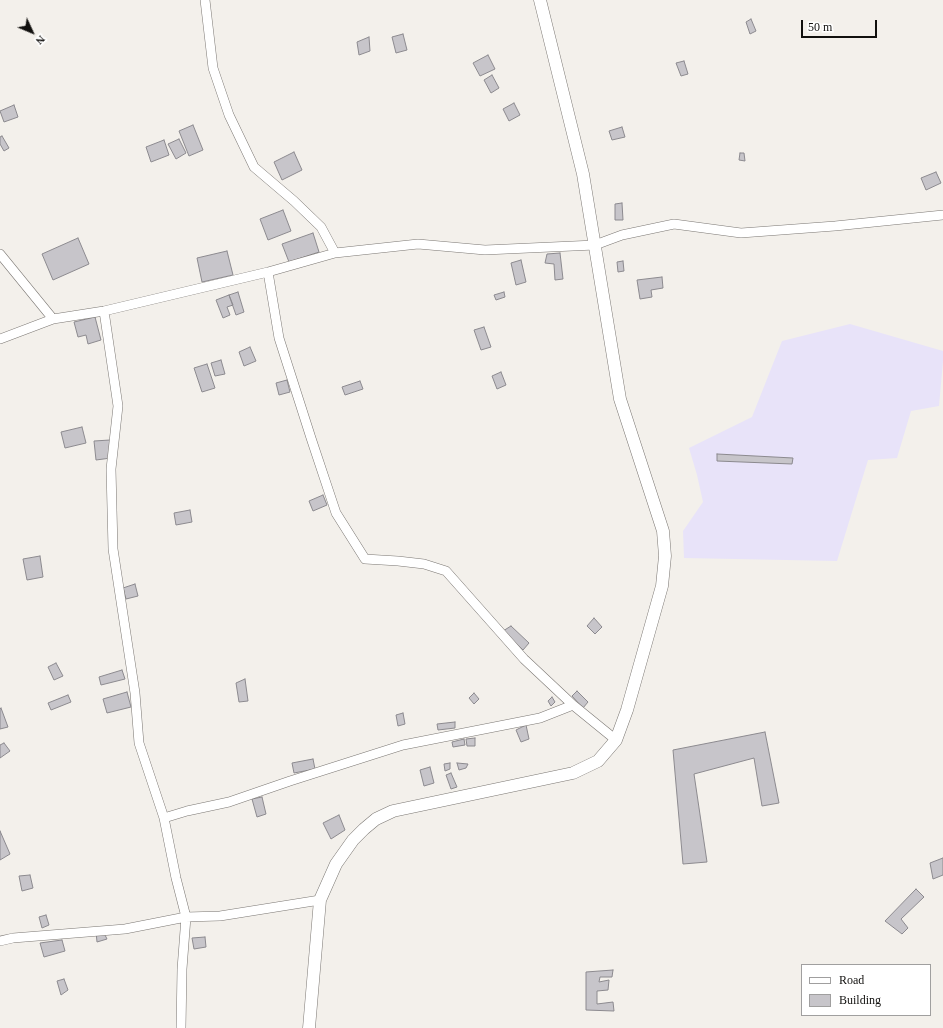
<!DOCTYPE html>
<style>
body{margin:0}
#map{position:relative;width:943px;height:1028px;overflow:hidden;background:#f3f0eb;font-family:"Times New Roman",serif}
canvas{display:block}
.legend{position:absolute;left:801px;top:964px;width:130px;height:52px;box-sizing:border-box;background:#fff;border:1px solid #a09f9f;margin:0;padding:5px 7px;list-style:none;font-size:12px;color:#11100e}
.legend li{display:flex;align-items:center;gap:8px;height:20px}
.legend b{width:20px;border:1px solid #a09f9f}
.north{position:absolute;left:12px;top:12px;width:40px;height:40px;-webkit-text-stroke:3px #fff;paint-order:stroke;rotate:134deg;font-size:11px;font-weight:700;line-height:16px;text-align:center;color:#11100e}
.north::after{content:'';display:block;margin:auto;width:14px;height:18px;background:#11100e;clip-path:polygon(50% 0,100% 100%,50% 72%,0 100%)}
.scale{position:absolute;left:801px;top:20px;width:76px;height:18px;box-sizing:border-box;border:2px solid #11100e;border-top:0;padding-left:5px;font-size:12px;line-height:14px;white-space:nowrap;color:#11100e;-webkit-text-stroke:3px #fff;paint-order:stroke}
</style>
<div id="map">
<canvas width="943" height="1028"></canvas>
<ul class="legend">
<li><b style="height:5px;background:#fff"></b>Road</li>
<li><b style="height:11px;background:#c7c5ca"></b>Building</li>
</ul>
<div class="north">N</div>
<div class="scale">50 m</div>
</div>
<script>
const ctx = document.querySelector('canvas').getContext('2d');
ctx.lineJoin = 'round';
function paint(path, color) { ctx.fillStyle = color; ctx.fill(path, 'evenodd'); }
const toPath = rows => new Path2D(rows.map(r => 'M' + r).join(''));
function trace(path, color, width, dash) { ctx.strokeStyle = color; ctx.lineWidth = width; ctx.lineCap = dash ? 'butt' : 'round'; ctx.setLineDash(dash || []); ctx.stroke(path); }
paint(toPath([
 [850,324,943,351,943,361,939,406,911,411,897,458,868,460,837,561,684,558,683,531,703,502,697,475,689,448,752,417,782,341]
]), '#e8e3f9');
const building = toPath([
 [751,19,756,31,750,34,746,22,751,19],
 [403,34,407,50,396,53,392,37,403,34],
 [369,37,370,51,359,55,357,42,369,37],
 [488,55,495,69,480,76,473,63,488,55],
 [684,61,688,74,681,76,676,63,684,61],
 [492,75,499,88,491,93,484,80,492,75],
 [514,103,520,115,509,121,503,109,514,103],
 [14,105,18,117,4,122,0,111,14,105],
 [193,125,203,150,189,156,179,131,193,125],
 [622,127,625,137,612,140,609,131,622,127],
 [2,136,9,148,4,151,0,144,0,137,2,136],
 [179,139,186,153,176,159,168,144,179,139],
 [164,140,169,155,151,162,146,147,164,140],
 [294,152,302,170,282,180,274,162,294,152],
 [740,153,744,153,745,161,739,160,740,153],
 [936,172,941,183,926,190,921,178,936,172],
 [622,203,623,220,615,220,615,204,622,203],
 [283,210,291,231,268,240,260,219,283,210],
 [313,233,319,252,289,262,282,244,313,233],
 [78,238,89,264,53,280,42,254,78,238],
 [227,251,233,275,202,282,197,258,227,251],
 [560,253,563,279,555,280,554,264,545,263,547,254,560,253],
 [521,260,526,282,516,285,511,263,521,260],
 [623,261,624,271,618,272,617,262,623,261],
 [662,277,663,288,651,290,652,297,640,299,637,280,662,277],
 [238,292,244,312,236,315,229,295,238,292],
 [504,292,505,297,496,300,494,295,504,292],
 [229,295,233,305,227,307,230,315,223,318,216,300,229,295],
 [95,317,101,340,88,344,86,335,78,337,74,322,95,317],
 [484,327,491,347,481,350,474,330,484,327],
 [250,347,256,361,244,366,239,352,250,347],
 [221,360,225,374,215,376,211,363,221,360],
 [207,364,215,388,202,392,194,368,207,364],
 [501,372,506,385,497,389,492,376,501,372],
 [287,380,290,392,279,395,276,383,287,380],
 [360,381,363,389,345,395,342,387,360,381],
 [82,427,86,443,65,448,61,432,82,427],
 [110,440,111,458,96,460,94,441,110,440],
 [717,454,793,458,792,464,717,461,717,454],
 [323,495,327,505,313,511,309,501,323,495],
 [190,510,192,522,176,525,174,513,190,510],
 [40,556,43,577,27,580,23,559,40,556],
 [135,584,138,596,126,599,123,588,135,584],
 [594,618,602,627,595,634,587,626,594,618],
 [511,626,529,643,523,650,503,631,511,626],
 [56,663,63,676,54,680,48,667,56,663],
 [122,670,125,679,101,685,99,677,122,670],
 [245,679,248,701,239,702,236,683,245,679],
 [577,691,588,702,583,708,572,696,577,691],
 [127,692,131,707,107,713,103,699,127,692],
 [474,693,479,699,474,704,469,698,474,693],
 [68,695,71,702,51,710,48,703,68,695],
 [552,697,555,702,551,706,548,701,552,697],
 [1,708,8,727,0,729,0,709,1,708],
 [403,713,405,724,398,726,396,715,403,713],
 [455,722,455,728,438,730,437,724,455,722],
 [526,725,529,739,521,742,516,730,526,725],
 [765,732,779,803,762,806,754,758,694,774,707,862,683,864,673,750,765,732],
 [475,738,475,746,467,746,466,739,475,738],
 [464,739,465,745,453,747,452,742,464,739],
 [4,743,10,751,0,758,0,745,4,743],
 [313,759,315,769,294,773,292,763,313,759],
 [450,763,450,769,445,771,444,764,450,763],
 [457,763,468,764,466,768,459,770,457,763],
 [430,767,434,783,424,786,420,770,430,767],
 [451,773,457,787,451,789,446,775,451,773],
 [262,797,266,814,257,817,252,799,262,797],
 [339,815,345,830,331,839,323,823,339,815],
 [0,831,10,854,0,860,0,831],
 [943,858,943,875,933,879,930,863,943,858],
 [30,875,33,888,22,891,19,876,30,875],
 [916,889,924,897,901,919,908,928,902,934,885,921,916,889],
 [46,915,49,925,42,928,39,917,46,915],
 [103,931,107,939,97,942,96,932,103,931],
 [205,937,206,947,194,949,192,938,205,937],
 [62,940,65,951,44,957,40,943,62,940],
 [613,970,612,977,600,977,599,982,609,980,608,990,597,991,597,1004,613,1002,614,1011,586,1010,586,972,613,970],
 [64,979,68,990,61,995,57,981,64,979]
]);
paint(building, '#c7c5ca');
trace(building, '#8c8a8f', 1);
const street = toPath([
 [205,0,213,68,229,115,254,167,294,201,321,227,335,253],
 [0,254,53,319],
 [268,272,279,338,311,438,336,513,365,559,398,561,424,564,446,571,524,659,573,705,616,740],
 [104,311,118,406,111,469,113,549,135,693,139,743,164,818,176,878,186,917,182,969,181,1028],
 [0,339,53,319,104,311,268,272,335,253,418,244,485,250,595,245,622,235,674,224,741,233,835,226,943,215],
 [164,818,187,811,229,802,290,781,403,745,540,718,573,705],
 [0,941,13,938,125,929,186,917,220,916,320,900]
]);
const secondary = toPath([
 [309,1028,320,900,336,864,353,840,364,829,376,819,393,811,573,773,598,761,616,740,627,710,662,586,665,556,663,531,620,399,583,174,540,0]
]);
trace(street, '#7b7773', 10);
trace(secondary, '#7b7773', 13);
trace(street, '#fff', 9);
trace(secondary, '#fff', 12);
</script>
